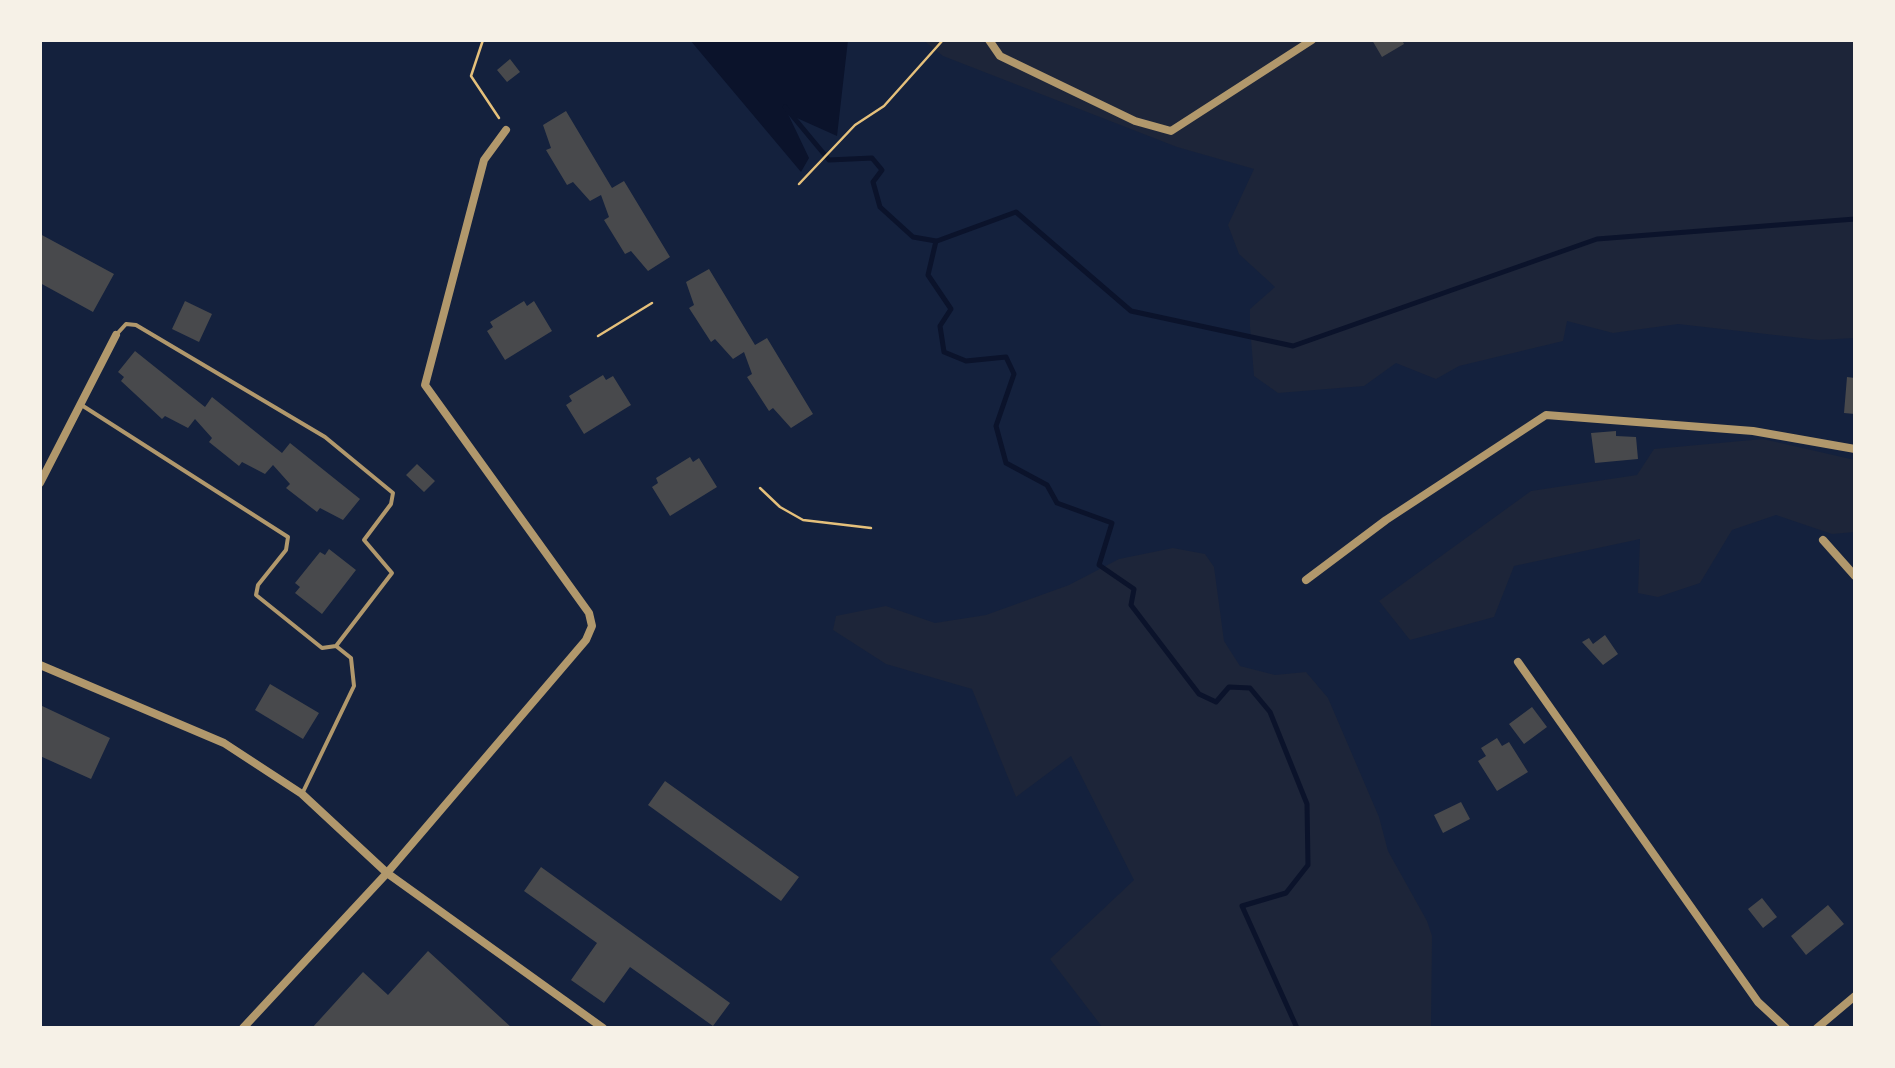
<!DOCTYPE html>
<style>
body{margin:0}
#map{position:relative;width:1895px;height:1068px;overflow:hidden;background:#14213d;font-family:Mulish,sans-serif}
canvas{display:block}
.frame{position:absolute;inset:0;border:42px solid #f6f1e7;pointer-events:none}
</style>
<div id="map">
<canvas width="1895" height="1068"></canvas>
<div class="frame"></div>
</div>
<script>
const ctx = document.querySelector('canvas').getContext('2d');
ctx.lineJoin = 'round';
function paint(path, color) { ctx.fillStyle = color; ctx.fill(path, 'evenodd'); }
const toPath = rows => new Path2D(rows.map(r => 'M' + r).join(''));
function trace(path, color, width, dash) { ctx.strokeStyle = color; ctx.lineWidth = width; ctx.lineCap = dash ? 'butt' : 'round'; ctx.setLineDash(dash || []); ctx.stroke(path); }
paint(toPath([
 [923,40,1855,40,1855,338,1819,340,1678,324,1613,333,1567,321,1563,341,1459,366,1436,379,1396,363,1364,386,1278,393,1254,376,1250,327,1250,309,1275,287,1239,254,1228,225,1254,169,1177,147,943,56],
 [1763,439,1855,460,1855,532,1832,534,1776,515,1732,530,1700,583,1658,597,1638,593,1640,539,1514,566,1494,617,1410,640,1379,601,1531,491,1637,475,1654,449],
 [1173,548,1205,554,1214,567,1224,641,1240,666,1275,675,1306,672,1328,698,1379,817,1388,851,1427,921,1432,936,1431,1028,1103,1028,1050,959,1134,880,1071,756,1016,797,972,689,886,664,833,630,836,616,886,606,935,623,986,615,1069,585,1119,559]
]), '#1d2539');
paint(toPath([
 [690,40,848,40,837,136,788,114,809,158,801,172]
]), '#0b132b');
trace(toPath([
 [785,107,829,160,872,158,882,170,873,182,880,207,913,237,936,241,928,275,951,309,940,326,944,352,966,361,1006,357,1014,374,996,426,1006,463,1047,485,1057,503,1112,523,1099,565,1134,589,1131,605,1199,694,1216,702,1229,687,1250,688,1270,712,1307,804,1308,865,1286,893,1242,906,1297,1028],
 [937,241,1016,212,1131,311,1293,346,1597,239,1855,219]
]), '#0b132b', 5);
paint(toPath([
 [1372,40,1402,40,1404,44,1382,57],
 [510,59,520,72,507,82,497,70],
 [566,111,612,188,624,181,670,257,648,271,631,251,625,254,604,220,609,217,601,195,590,201,573,182,567,185,546,150,551,148,543,125],
 [40,234,114,274,93,312,40,283],
 [709,269,755,345,767,338,813,414,791,428,773,408,769,411,747,377,752,374,744,352,733,359,715,339,711,342,689,308,694,305,686,282],
 [185,301,212,314,199,342,172,329],
 [524,301,527,306,534,301,552,331,505,360,487,331,493,327,490,322],
 [135,351,205,407,212,397,282,453,290,443,360,499,343,520,320,508,317,512,286,488,290,484,273,465,265,474,242,462,239,466,209,442,212,438,195,419,188,428,165,416,162,419,121,381,124,377,118,372],
 [603,375,606,380,613,376,631,405,584,434,566,405,572,401,569,396],
 [1847,377,1855,378,1855,414,1844,413],
 [1616,431,1616,436,1636,437,1638,459,1595,463,1591,433],
 [690,457,693,462,699,458,717,487,670,516,652,487,658,483,656,478],
 [417,464,435,481,424,492,406,475],
 [329,549,356,570,322,614,295,593,300,587,295,583,320,552,325,555],
 [1605,635,1618,654,1603,665,1582,642,1589,638,1593,644],
 [270,684,319,713,303,739,255,710],
 [40,705,110,738,91,779,40,756],
 [1532,707,1547,727,1524,744,1509,724],
 [1497,738,1502,746,1509,742,1528,772,1497,791,1478,761,1486,756,1481,748],
 [665,781,799,877,781,901,648,805],
 [1461,802,1470,819,1443,833,1434,815],
 [541,867,730,1003,713,1026,630,967,604,1003,571,980,597,943,524,891],
 [1762,898,1777,917,1763,928,1748,909],
 [1828,905,1844,924,1806,955,1791,936],
 [428,951,512,1028,312,1028,363,972,388,995]
]), '#48494c');
trace(toPath([
 [483,40,471,76,499,118],
 [799,184,855,125,884,106,943,40],
 [598,336,652,303],
 [760,488,780,507,803,520,871,528]
]), '#e5c07b', 2.5);
trace(toPath([
 [116,335,126,324,136,325,325,437,393,493,391,504,364,540,392,573,336,646,351,658,354,686,302,794],
 [83,406,288,537,286,550,258,585,256,595,322,648,336,646]
]), '#b1986c', 4);
trace(toPath([
 [989,40,1000,56,1135,121,1171,131,1312,40],
 [40,483,116,335],
 [1823,540,1855,576],
 [1306,580,1386,520,1546,415,1753,431,1855,449],
 [1518,662,1758,1002,1786,1028],
 [40,665,224,743,302,794,387,873,603,1028],
 [243,1028,387,873,586,640,592,626,589,613,425,385,484,160,506,130],
 [1817,1028,1855,996]
]), '#b1986c', 8);
</script>
